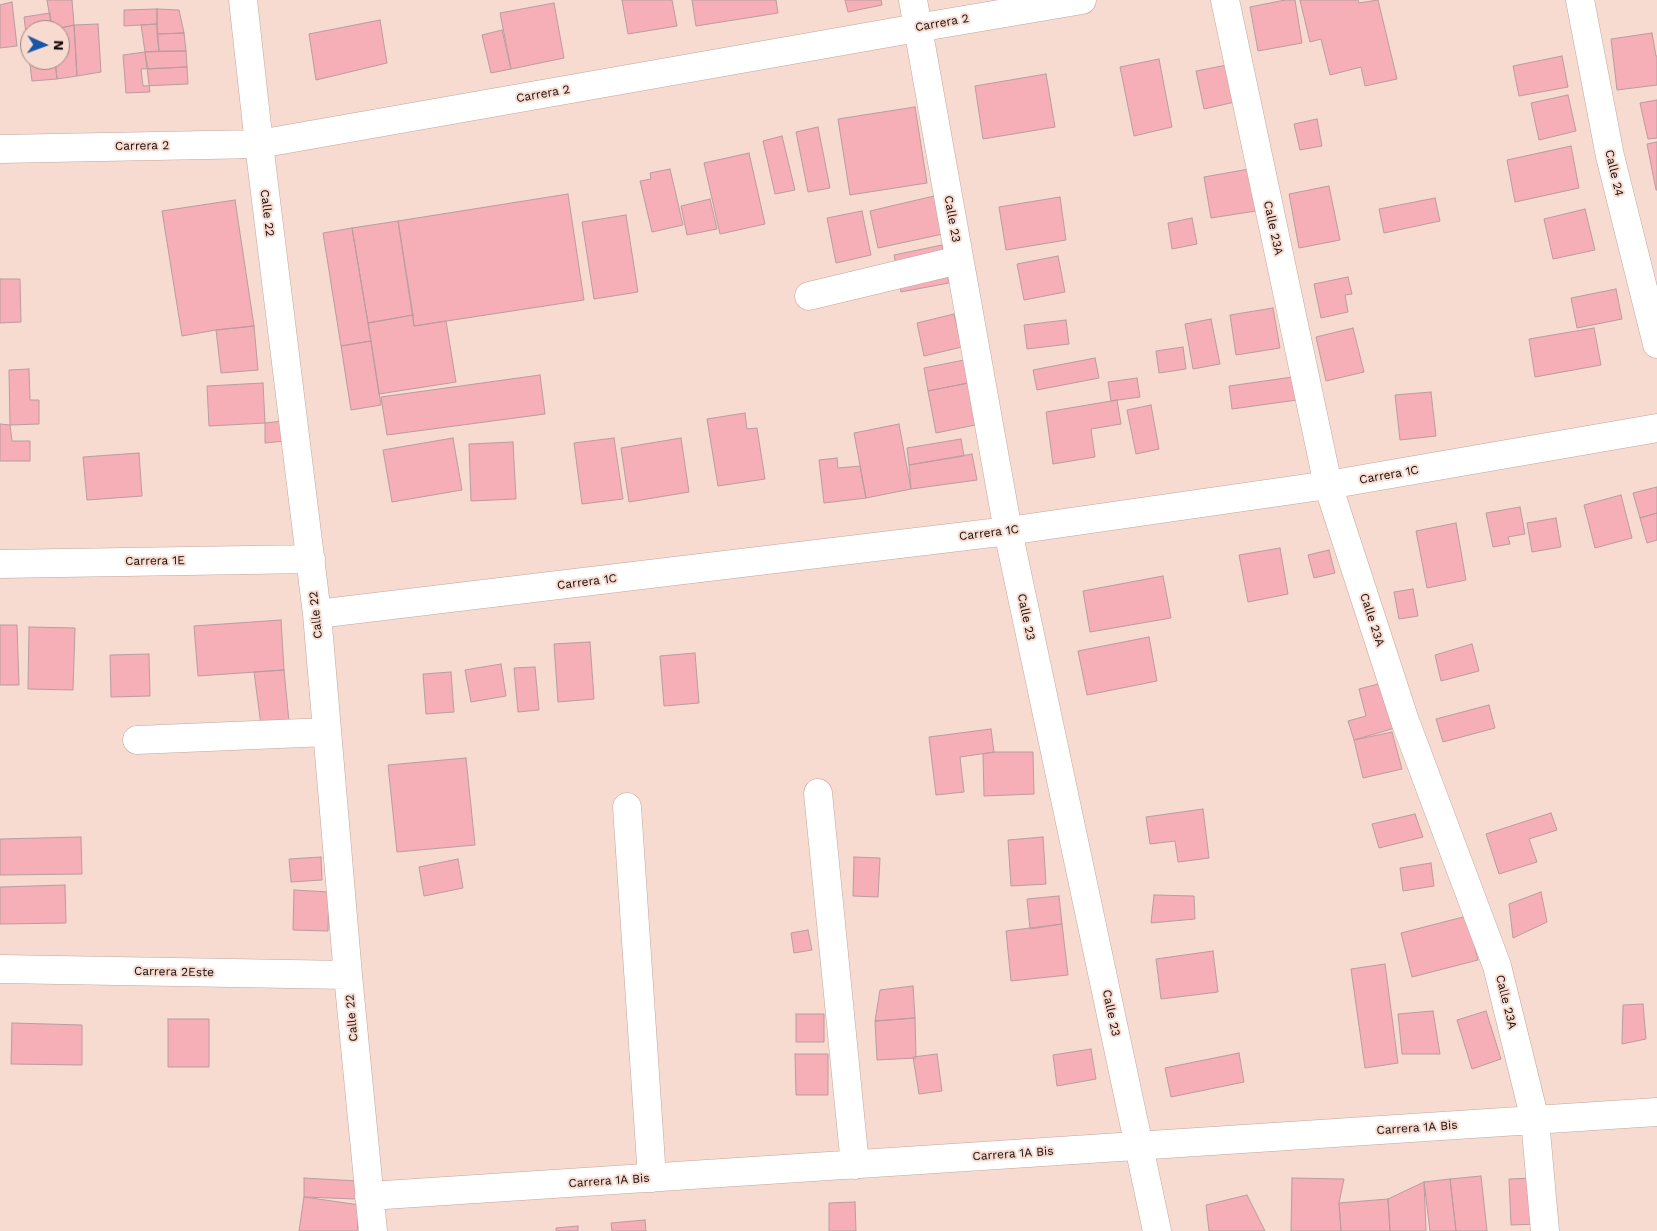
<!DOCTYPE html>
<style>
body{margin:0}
#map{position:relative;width:1657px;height:1231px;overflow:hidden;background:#f7dad0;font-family:"Work Sans",sans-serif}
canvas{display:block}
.north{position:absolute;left:20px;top:20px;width:50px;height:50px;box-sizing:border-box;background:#f7dad0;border:1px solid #9d8880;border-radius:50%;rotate:92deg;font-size:14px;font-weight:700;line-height:20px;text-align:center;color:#160c09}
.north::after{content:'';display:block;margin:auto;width:18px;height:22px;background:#1857a8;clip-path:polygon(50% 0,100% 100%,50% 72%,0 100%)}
</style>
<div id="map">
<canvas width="1657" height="1231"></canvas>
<div class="north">N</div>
</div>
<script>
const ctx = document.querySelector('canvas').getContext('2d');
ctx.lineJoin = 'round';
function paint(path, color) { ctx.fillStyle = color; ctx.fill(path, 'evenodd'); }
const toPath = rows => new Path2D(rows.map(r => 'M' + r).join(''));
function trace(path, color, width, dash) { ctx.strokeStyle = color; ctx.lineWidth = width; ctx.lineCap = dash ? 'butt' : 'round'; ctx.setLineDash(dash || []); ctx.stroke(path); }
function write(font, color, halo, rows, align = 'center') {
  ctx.font = font + ' "Work Sans",sans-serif'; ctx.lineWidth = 4; ctx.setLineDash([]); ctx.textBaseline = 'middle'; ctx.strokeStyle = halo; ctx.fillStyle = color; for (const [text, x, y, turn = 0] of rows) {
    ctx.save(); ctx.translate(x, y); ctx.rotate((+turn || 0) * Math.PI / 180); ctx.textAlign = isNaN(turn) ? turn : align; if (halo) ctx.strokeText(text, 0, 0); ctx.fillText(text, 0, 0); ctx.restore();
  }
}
const building = toPath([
 [47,0,72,0,74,25,52,30,47,0],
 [622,0,672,0,677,26,628,34,622,0],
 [692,0,776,0,778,13,696,26,692,0],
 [845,0,881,0,882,5,848,12,845,0],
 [1285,0,1295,0,1302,43,1258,51,1250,7,1285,0],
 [1300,0,1358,0,1359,3,1378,0,1397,79,1365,86,1361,67,1330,75,1321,39,1310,42,1300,0],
 [12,2,17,46,0,48,0,5,12,2],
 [554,3,564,58,511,69,500,13,554,3],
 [157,9,157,24,124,26,124,10,157,9],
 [157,9,179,10,184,33,157,34,157,9],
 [50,13,52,30,30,30,30,60,55,60,57,79,32,81,24,17,50,13],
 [380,20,387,63,316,80,309,34,380,20],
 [98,24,101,72,77,76,74,25,98,24],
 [157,24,159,51,145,52,141,25,157,24],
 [74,25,77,76,57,79,55,60,60,60,60,30,52,30,74,25],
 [502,30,511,69,491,73,482,35,502,30],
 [184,33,186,51,159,51,157,34,184,33],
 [1652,33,1656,56,1657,56,1657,85,1617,90,1611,39,1652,33],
 [186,51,187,67,148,69,145,52,186,51],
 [145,52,150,92,126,93,123,55,145,52],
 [1562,56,1568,87,1519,96,1513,66,1562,56],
 [1159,59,1172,127,1134,136,1120,67,1159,59],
 [1227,65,1235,102,1204,109,1196,71,1227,65],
 [187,67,188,84,143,86,141,69,187,67],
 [1046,74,1055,127,983,139,975,86,1046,74],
 [1568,95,1576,131,1539,140,1531,103,1568,95],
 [1657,100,1657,138,1648,139,1640,103,1657,100],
 [915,107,927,183,850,195,838,119,915,107],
 [1317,119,1322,146,1300,150,1294,124,1317,119],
 [818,127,830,188,808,192,796,132,818,127],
 [782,136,795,190,775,194,763,141,782,136],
 [1657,142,1657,190,1656,190,1647,144,1657,142],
 [1571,146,1579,188,1515,202,1507,160,1571,146],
 [749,153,765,224,720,234,704,163,749,153],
 [670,169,683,225,652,232,640,181,651,179,650,173,670,169],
 [1249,169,1256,211,1211,218,1204,177,1249,169],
 [1329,186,1340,240,1299,248,1289,194,1329,186],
 [568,194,584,300,414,326,398,221,568,194],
 [934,196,943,234,878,248,870,211,934,196],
 [1060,197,1066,240,1006,250,999,207,1060,197],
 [1435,198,1440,221,1384,233,1379,209,1435,198],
 [710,199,717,229,687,235,681,206,710,199],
 [235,200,254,326,216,330,182,336,162,211,235,200],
 [1585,209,1595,250,1553,259,1544,219,1585,209],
 [862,211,871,255,836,263,827,218,862,211],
 [626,215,638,292,594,299,582,222,626,215],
 [1192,218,1197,244,1172,249,1168,223,1192,218],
 [398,221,413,315,368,323,352,228,398,221],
 [352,228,371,341,341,346,323,233,352,228],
 [942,245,949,283,901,292,894,255,942,245],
 [1058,256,1065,292,1024,300,1017,264,1058,256],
 [1348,277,1352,294,1345,295,1348,312,1321,318,1314,284,1348,277],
 [0,279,20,279,21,322,0,323,0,279],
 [1616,289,1622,319,1577,328,1571,298,1616,289],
 [1273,308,1280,348,1236,355,1230,315,1273,308],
 [954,314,962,347,924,356,917,323,954,314],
 [413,315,414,326,446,321,456,382,379,394,368,323,413,315],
 [1211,319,1220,364,1193,369,1185,324,1211,319],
 [1066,320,1069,344,1027,349,1024,325,1066,320],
 [254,326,258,370,221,373,216,330,254,326],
 [1353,328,1364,372,1326,381,1316,337,1353,328],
 [1594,328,1601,365,1535,377,1529,339,1594,328],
 [371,341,381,405,351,410,341,346,371,341],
 [1183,347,1186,369,1159,373,1156,351,1183,347],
 [1095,358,1099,378,1037,390,1033,370,1095,358],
 [964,360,968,383,928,391,924,368,964,360],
 [29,369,30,400,39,400,39,424,10,425,9,370,29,369],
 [540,375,545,414,387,435,381,397,540,375],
 [1293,377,1297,400,1232,409,1229,386,1293,377],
 [1137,378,1140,397,1111,401,1108,382,1137,378],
 [263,383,265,423,209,426,207,386,263,383],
 [968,383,975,425,936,433,928,391,968,383],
 [1431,392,1436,436,1400,440,1395,395,1431,392],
 [1117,400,1121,424,1091,429,1095,457,1053,464,1046,412,1117,400],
 [1151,405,1159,449,1136,454,1127,410,1151,405],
 [745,413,747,429,757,428,765,479,718,486,707,419,745,413],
 [283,421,285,441,265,443,265,423,283,421],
 [0,424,10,425,12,441,30,441,30,461,0,461,0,424],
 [899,424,911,489,866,498,854,433,899,424],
 [453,438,462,490,392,502,383,450,453,438],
 [614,438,623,499,582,504,574,443,614,438],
 [681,438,689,492,629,502,621,448,681,438],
 [961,439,964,456,909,465,907,448,961,439],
 [513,442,516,499,471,501,469,444,513,442],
 [139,453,142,496,87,500,83,457,139,453],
 [972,454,977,480,911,489,909,465,972,454],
 [837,458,838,468,860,466,866,498,824,503,819,460,837,458],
 [1657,487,1657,513,1640,518,1633,493,1657,487],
 [1621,495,1632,538,1595,548,1584,505,1621,495],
 [1520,507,1525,534,1508,537,1510,544,1493,547,1486,513,1520,507],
 [1657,513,1657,540,1647,543,1640,518,1657,513],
 [1556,518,1561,547,1532,552,1527,523,1556,518],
 [1456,523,1466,580,1427,588,1416,531,1456,523],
 [1280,548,1288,594,1248,602,1239,555,1280,548],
 [1329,550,1335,573,1314,578,1308,555,1329,550],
 [1163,576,1171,618,1090,632,1083,591,1163,576],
 [1413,589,1418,616,1399,619,1394,592,1413,589],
 [281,620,284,670,198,676,194,626,281,620],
 [0,625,17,625,19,685,0,685,0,625],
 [29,627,75,628,73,690,28,689,29,627],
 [1149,637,1157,681,1087,695,1078,651,1149,637],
 [590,642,594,699,558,702,554,644,590,642],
 [1472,644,1479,671,1441,681,1435,655,1472,644],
 [695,653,699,703,664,706,660,656,695,653],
 [149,654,150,696,111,697,110,655,149,654],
 [501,664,506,696,471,702,465,670,501,664],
 [535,667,539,710,518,712,514,668,535,667],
 [284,670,289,722,261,725,254,672,284,670],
 [451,672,454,712,426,714,423,674,451,672],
 [1382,683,1395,728,1354,740,1348,721,1366,716,1359,689,1382,683],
 [1489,705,1495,728,1443,742,1436,719,1489,705],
 [991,729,994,752,960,757,964,792,936,795,929,737,991,729],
 [1392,732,1402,769,1363,778,1354,740,1392,732],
 [994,752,1033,752,1034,794,984,796,983,754,994,752],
 [466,758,475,845,397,852,388,765,466,758],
 [1203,809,1209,858,1178,862,1175,841,1150,844,1146,817,1203,809],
 [1551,813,1557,830,1529,839,1537,862,1499,874,1486,834,1551,813],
 [1415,814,1423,837,1379,848,1372,824,1415,814],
 [81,837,82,874,0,875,0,839,81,837],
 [1043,837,1046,884,1011,886,1008,840,1043,837],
 [321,857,322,880,291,882,289,859,321,857],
 [854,857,880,858,878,897,853,896,854,857],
 [458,859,463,888,424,896,419,867,458,859],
 [1431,863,1434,886,1403,891,1400,868,1431,863],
 [65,885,66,923,0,924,0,887,65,885],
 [294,890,329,892,328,931,293,930,294,890],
 [1541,892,1547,922,1513,938,1509,904,1541,892],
 [1154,895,1194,896,1195,919,1151,923,1154,895],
 [1059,896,1062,924,1030,929,1027,899,1059,896],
 [1467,916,1478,960,1412,977,1401,933,1467,916],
 [1062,924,1068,975,1011,981,1006,931,1062,924],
 [808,930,812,950,794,953,791,933,808,930],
 [1213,951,1218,992,1161,999,1156,959,1213,951],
 [1385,964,1398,1063,1365,1068,1351,969,1385,964],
 [913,986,915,1018,875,1021,880,990,913,986],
 [1643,1004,1646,1039,1622,1044,1623,1005,1643,1004],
 [1433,1011,1440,1054,1402,1054,1398,1014,1433,1011],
 [1486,1011,1501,1059,1472,1069,1457,1020,1486,1011],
 [796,1014,824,1014,824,1042,796,1042,796,1014],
 [915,1018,916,1058,877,1060,875,1021,915,1018],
 [168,1019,209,1019,209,1067,168,1067,168,1019],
 [12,1023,82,1025,82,1065,11,1064,12,1023],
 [1091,1049,1096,1079,1057,1086,1053,1055,1091,1049],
 [1239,1053,1244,1082,1171,1097,1165,1068,1239,1053],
 [795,1054,828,1054,828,1095,796,1095,795,1054],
 [937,1054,942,1091,919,1094,913,1057,937,1054],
 [1481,1176,1487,1231,1456,1231,1450,1179,1481,1176],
 [304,1178,357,1181,356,1199,304,1197,304,1178],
 [1292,1178,1344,1179,1339,1203,1341,1231,1291,1231,1292,1178],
 [1536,1178,1538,1224,1511,1225,1509,1179,1536,1178],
 [1450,1179,1456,1231,1430,1231,1424,1182,1450,1179],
 [1424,1182,1426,1231,1390,1231,1388,1199,1424,1182],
 [1247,1195,1265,1231,1209,1231,1206,1205,1247,1195],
 [304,1197,360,1205,357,1231,299,1231,304,1197],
 [1388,1199,1390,1231,1341,1231,1339,1203,1388,1199],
 [855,1202,856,1231,829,1231,829,1203,855,1202],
 [645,1220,646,1231,612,1231,611,1223,645,1220],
 [578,1226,578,1231,556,1231,556,1228,578,1226]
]);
paint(building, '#f6aeb7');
trace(building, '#ba9c9f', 1);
const street = toPath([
 [243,0,259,144,317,614,348,975,373,1231],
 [913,0,1008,531,1157,1231],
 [1225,0,1328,485,1405,721,1497,966,1535,1120,1545,1231],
 [1580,0,1610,156,1657,344],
 [0,149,259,144,917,28,1082,0],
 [809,296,959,260],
 [0,564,311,559],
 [317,614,1008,531,1328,485,1657,428],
 [137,740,327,732],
 [818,793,855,1165],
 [627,807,652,1178],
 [0,969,348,975],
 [369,1196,1657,1112]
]);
trace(street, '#c2a69d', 29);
trace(street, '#fff', 28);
write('12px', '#160c09', '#f7dad0', [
 ["Carrera 2",942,23,-10],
 ["Carrera 2",543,94,-10],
 ["Carrera 2",142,146,-1],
 ["Calle 24",1614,173,77],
 ["Calle 22",267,213,83],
 ["Calle 23",952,219,80],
 ["Calle 23A",1273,228,78],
 ["Carrera 1C",1389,475,-10],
 ["Carrera 1C",989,533,-7],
 ["Carrera 1E",155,561,-1],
 ["Carrera 1C",587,582,-7],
 ["Calle 22",316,615,-96],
 ["Calle 23",1026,617,78],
 ["Calle 23A",1372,620,72],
 ["Carrera 2Este",174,972,1],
 ["Calle 23A",1506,1002,76],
 ["Calle 23",1111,1013,78],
 ["Calle 22",352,1018,-95],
 ["Carrera 1A Bis",1417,1128,-4],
 ["Carrera 1A Bis",1013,1154,-4],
 ["Carrera 1A Bis",609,1181,-4]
]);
</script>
